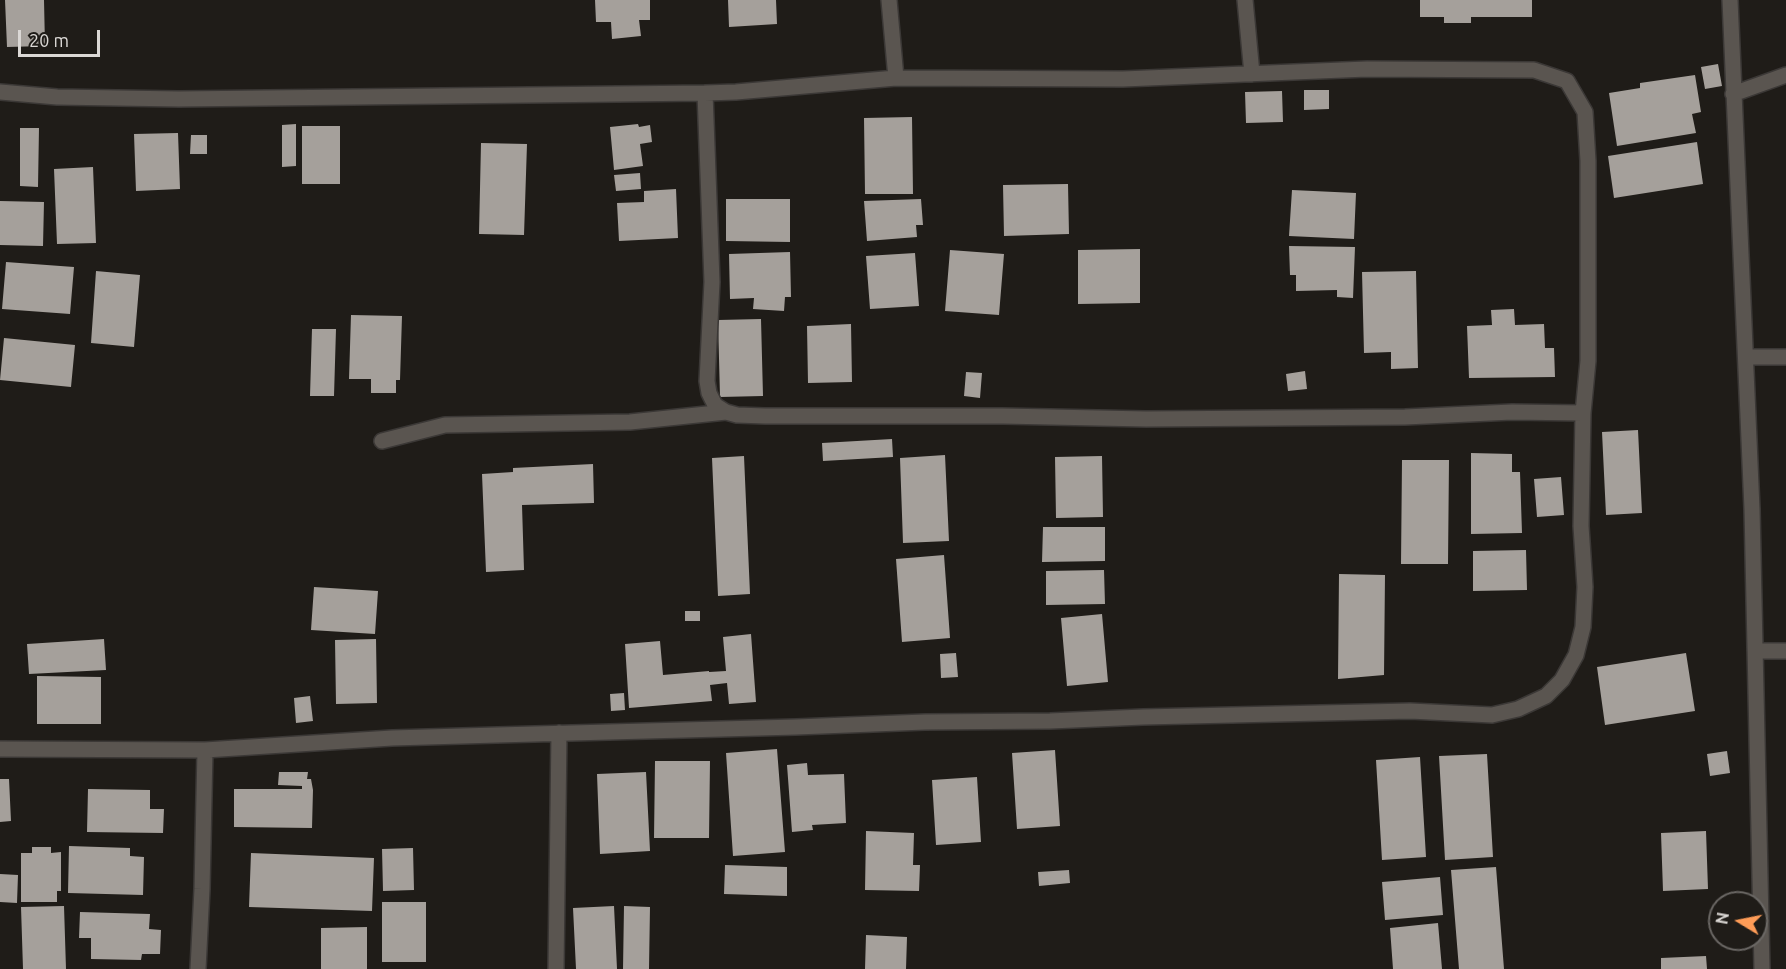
<!DOCTYPE html>
<style>
body{margin:0}
#map{position:relative;width:1786px;height:969px;overflow:hidden;background:#1f1c18;font-family:Ubuntu,sans-serif}
canvas{display:block}
.north{position:absolute;left:1708px;top:891px;width:60px;height:60px;box-sizing:border-box;background:#1f1c18;border:2px solid #6a6764;border-radius:50%;rotate:280deg;font-size:16px;font-weight:700;line-height:24px;text-align:center;color:#dbd8d5}
.north::after{content:'';display:block;margin:auto;width:21px;height:27px;background:#fe9c57;clip-path:polygon(50% 0,100% 100%,50% 72%,0 100%)}
.scale{position:absolute;left:18px;top:30px;width:82px;height:27px;box-sizing:border-box;border:3px solid #dbd8d5;border-top:0;padding-left:8px;font-size:18px;line-height:21px;white-space:nowrap;color:#dbd8d5;-webkit-text-stroke:4px #1f1c18;paint-order:stroke}
</style>
<div id="map">
<canvas width="1786" height="969"></canvas>
<div class="north">N</div>
<div class="scale">20 m</div>
</div>
<script>
const ctx = document.querySelector('canvas').getContext('2d');
ctx.lineJoin = 'round';
function paint(path, color) { ctx.fillStyle = color; ctx.fill(path, 'evenodd'); }
const toPath = rows => new Path2D(rows.map(r => 'M' + r).join(''));
function trace(path, color, width, dash) { ctx.strokeStyle = color; ctx.lineWidth = width; ctx.lineCap = dash ? 'butt' : 'round'; ctx.setLineDash(dash || []); ctx.stroke(path); }
paint(toPath([
 [5,0,44,0,45,46,7,47],
 [595,0,650,0,650,20,639,20,641,36,612,39,611,22,596,22],
 [728,0,776,0,777,24,729,27],
 [1420,0,1532,0,1532,17,1471,17,1471,23,1444,23,1444,17,1420,17],
 [1718,64,1722,86,1705,89,1701,67],
 [1695,75,1701,112,1692,114,1696,133,1617,146,1609,93,1640,88,1640,83],
 [1304,90,1329,90,1329,109,1304,110],
 [1282,91,1283,122,1246,123,1245,92],
 [912,117,913,194,865,194,864,118],
 [296,124,296,166,282,167,282,125],
 [638,124,639,127,650,125,652,142,640,144,643,166,614,170,610,127],
 [302,126,340,126,340,184,302,184],
 [20,128,39,128,38,187,20,186],
 [178,133,180,189,136,191,134,134],
 [191,135,207,135,207,154,190,154],
 [1697,142,1703,184,1614,198,1608,156],
 [481,143,527,144,524,235,479,234],
 [93,167,96,243,57,244,54,169],
 [640,173,641,189,616,191,614,175],
 [1068,184,1069,234,1004,236,1003,185],
 [676,189,678,238,619,241,617,203,644,202,644,191],
 [1292,190,1356,193,1354,239,1289,236],
 [726,199,790,199,790,242,726,241],
 [921,199,923,225,916,225,917,237,867,241,864,201],
 [0,201,44,202,43,246,0,245],
 [1289,246,1355,247,1353,298,1337,297,1337,290,1296,291,1296,275,1290,275],
 [1140,249,1140,303,1078,304,1078,250],
 [950,250,1004,254,999,315,945,311],
 [790,252,791,297,785,297,784,311,753,309,754,298,730,299,729,254],
 [915,253,919,306,870,309,866,256],
 [6,262,74,267,70,314,2,309],
 [96,271,140,275,134,347,91,343],
 [1416,271,1418,368,1391,369,1391,352,1364,353,1362,272],
 [1514,309,1515,325,1544,324,1545,348,1554,348,1555,377,1469,378,1467,326,1492,325,1491,310],
 [351,315,402,316,400,380,396,380,396,393,371,393,371,379,349,379],
 [761,319,763,396,720,397,718,320],
 [851,324,852,382,808,383,807,326],
 [312,329,336,329,334,396,310,396],
 [4,338,75,345,71,387,0,380],
 [1305,371,1307,389,1288,391,1286,374],
 [966,372,982,373,980,398,964,396],
 [1638,430,1642,513,1606,515,1602,432],
 [892,439,893,457,823,461,822,443],
 [1471,453,1512,454,1512,472,1520,472,1522,533,1471,534],
 [945,455,949,541,903,543,900,458],
 [744,456,750,594,718,596,712,458],
 [1102,456,1103,517,1056,518,1055,457],
 [1402,460,1449,460,1448,564,1401,564],
 [593,464,594,503,522,505,524,570,486,572,482,474,513,472,513,468],
 [1561,477,1564,515,1537,517,1534,479],
 [1043,527,1105,527,1105,561,1042,562],
 [1526,550,1527,590,1473,591,1473,551],
 [944,555,950,638,902,642,896,559],
 [1104,570,1105,604,1046,605,1046,571],
 [1339,574,1385,575,1384,675,1338,679],
 [314,587,378,591,375,634,311,630],
 [685,611,700,611,700,621,685,621],
 [1102,614,1108,682,1067,686,1061,618],
 [751,634,756,702,729,704,727,683,710,685,712,701,629,708,625,644,660,641,663,675,709,671,709,672,726,671,723,637],
 [104,639,106,670,29,674,27,644],
 [376,639,377,703,336,704,335,640],
 [956,653,958,677,941,678,940,654],
 [1686,653,1695,711,1605,725,1597,667],
 [37,676,101,677,101,724,37,724],
 [624,693,625,710,611,711,610,694],
 [310,696,313,721,296,723,294,698],
 [777,749,785,852,733,856,726,753],
 [1055,750,1060,826,1017,829,1012,753],
 [1727,751,1730,773,1710,776,1707,754],
 [1487,754,1493,857,1445,860,1439,756],
 [1420,757,1426,857,1382,860,1376,760],
 [655,761,710,761,709,838,654,838],
 [807,763,808,775,844,774,846,823,812,825,813,830,792,832,787,765],
 [279,772,308,772,307,779,311,779,313,790,312,828,234,827,234,789,302,789,302,786,278,785],
 [646,772,650,851,600,854,597,774],
 [977,777,981,842,936,845,932,780],
 [0,779,9,779,11,821,0,822],
 [88,789,150,790,150,809,164,809,163,833,87,832],
 [866,831,914,833,913,865,920,865,919,891,865,890],
 [1706,831,1708,889,1663,891,1661,833],
 [69,846,130,848,130,856,144,857,143,895,68,893],
 [32,847,51,847,51,853,61,852,61,891,57,891,57,902,21,902,21,853,32,853],
 [413,848,414,890,383,891,382,849],
 [251,853,374,858,372,911,249,907],
 [725,865,787,867,787,896,724,894],
 [1496,867,1504,969,1459,969,1451,870],
 [1069,870,1070,883,1039,886,1038,872],
 [0,874,18,875,17,903,0,902],
 [1440,877,1443,915,1385,920,1382,882],
 [382,902,426,902,426,962,382,962],
 [64,906,66,969,23,969,21,907],
 [614,906,617,969,576,969,573,908],
 [624,906,650,907,649,969,623,969],
 [80,912,150,914,149,929,161,930,160,954,142,954,141,960,91,959,91,938,79,938],
 [1438,923,1442,969,1393,969,1390,928],
 [367,927,367,969,321,969,321,928],
 [866,935,907,937,906,969,865,969],
 [1706,956,1707,969,1661,969,1661,958]
]), '#a5a09b');
const minor = toPath([
 [889,0,896,78],
 [1245,0,1252,74],
 [1730,0,1752,509,1762,969],
 [0,92,57,97,179,99,705,93,736,92,896,78,1123,79,1367,69,1534,70,1567,81,1585,112,1588,161,1588,361,1583,413,1581,526,1585,587,1583,627,1576,655,1562,680,1546,696,1518,709,1492,715,1410,711,1143,717,1050,721,925,722,796,727,497,735,392,738,205,750,0,749],
 [705,93,712,282,707,381,709,393,715,405,726,412,737,415,765,416,1003,416,1146,419,1405,417,1512,412,1583,413],
 [1733,94,1786,75],
 [1746,357,1786,357],
 [382,441,445,425,630,422,726,412],
 [1755,651,1786,651],
 [198,969,202,889,205,750],
 [556,969,559,733]
]);
trace(minor, '#3b3836', 18);
trace(minor, '#5a5550', 15);
</script>
